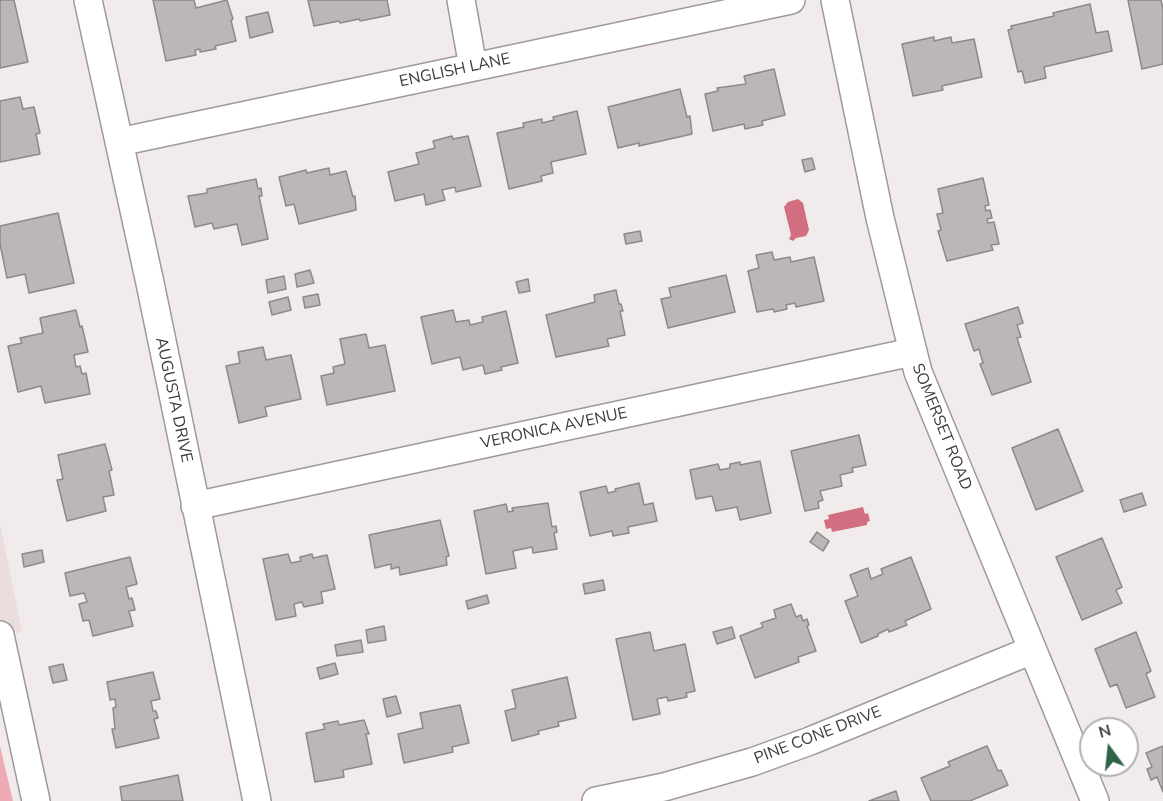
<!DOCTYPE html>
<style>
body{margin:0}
#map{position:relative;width:1163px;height:801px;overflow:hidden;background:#f1ebec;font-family:"Nunito Sans",sans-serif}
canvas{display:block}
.north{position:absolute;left:1079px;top:717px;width:60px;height:60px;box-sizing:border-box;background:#fff;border:2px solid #b2b1b1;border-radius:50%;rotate:345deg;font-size:16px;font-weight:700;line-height:24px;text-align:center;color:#3e3b3c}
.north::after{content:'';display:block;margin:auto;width:21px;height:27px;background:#2f6348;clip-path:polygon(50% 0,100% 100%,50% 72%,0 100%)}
</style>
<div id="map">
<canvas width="1163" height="801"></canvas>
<div class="north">N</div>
</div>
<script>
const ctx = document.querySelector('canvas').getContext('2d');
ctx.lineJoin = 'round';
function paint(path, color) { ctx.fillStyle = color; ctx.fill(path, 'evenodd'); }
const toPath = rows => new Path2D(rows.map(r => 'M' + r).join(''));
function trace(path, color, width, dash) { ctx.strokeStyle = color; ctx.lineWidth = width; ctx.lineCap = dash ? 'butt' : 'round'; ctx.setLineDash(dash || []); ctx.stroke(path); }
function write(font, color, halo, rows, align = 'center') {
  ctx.font = font + ' "Nunito Sans",sans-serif'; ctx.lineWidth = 5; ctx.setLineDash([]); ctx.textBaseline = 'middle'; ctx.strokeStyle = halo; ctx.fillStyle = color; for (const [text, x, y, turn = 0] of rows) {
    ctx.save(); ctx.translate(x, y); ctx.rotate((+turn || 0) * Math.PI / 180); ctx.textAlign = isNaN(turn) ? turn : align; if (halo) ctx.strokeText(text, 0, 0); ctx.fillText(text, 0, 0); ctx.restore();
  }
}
paint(toPath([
 [0,523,22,632,0,635]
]), '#ebdcde');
paint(toPath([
 [0,746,13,801,0,801]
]), '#eeaab4');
paint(toPath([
 [798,199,803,203,809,230,806,236,796,238,793,241,789,239,791,235,784,207,788,202],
 [863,507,865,514,868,513,870,521,867,522,867,525,832,532,831,528,826,529,824,520,829,519,828,515]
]), '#d16f81');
const building = toPath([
 [0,0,14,0,28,62,0,68,0,0],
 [153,0,194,0,196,8,227,0,233,19,231,20,236,41,215,46,216,49,200,52,200,49,195,50,196,55,166,61,153,0],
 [308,0,387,0,390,15,360,21,359,19,340,23,339,21,314,26,308,0],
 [1128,0,1161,0,1163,9,1163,64,1142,69,1128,0],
 [1090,4,1096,33,1108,31,1112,51,1044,67,1046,78,1025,83,1022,71,1018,72,1008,30,1012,29,1011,26,1054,16,1053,13,1090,4],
 [268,12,273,32,250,38,246,17,268,12],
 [934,37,934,41,951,37,952,43,974,39,982,77,942,86,943,90,913,96,902,44,934,37],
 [774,69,785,115,762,121,763,125,745,129,744,124,713,131,705,94,718,91,717,88,746,84,744,76,774,69],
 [680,89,687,117,690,116,692,134,639,146,639,143,618,148,608,107,680,89],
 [20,97,23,109,34,107,40,133,36,134,40,154,0,162,0,101,20,97],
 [577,111,586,154,551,162,553,173,541,176,542,181,509,189,497,133,524,127,523,123,542,119,542,123,554,120,553,117,577,111],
 [452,136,453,139,468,136,481,186,456,192,455,187,442,190,445,200,426,205,424,194,395,201,388,172,419,164,416,153,435,148,433,141,452,136],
 [812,158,815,169,805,172,802,160,812,158],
 [329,168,330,175,346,171,353,197,355,196,356,210,299,224,294,204,286,206,279,177,306,170,307,173,329,168],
 [983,178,989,205,985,206,986,211,990,210,992,218,987,219,988,223,994,222,999,244,991,245,993,250,947,261,938,231,941,230,937,214,943,213,938,189,983,178],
 [256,179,258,189,261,188,262,196,259,196,268,239,242,245,237,224,214,229,212,223,195,227,188,196,207,193,207,189,256,179],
 [58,213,74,283,29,293,25,274,7,278,0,244,0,226,58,213],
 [640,231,642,241,626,244,624,234,640,231],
 [772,252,774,260,790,257,791,262,814,257,824,301,796,307,795,303,786,305,787,309,774,312,773,309,757,312,748,271,759,268,756,255,772,252],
 [310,270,314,283,297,287,295,274,310,270],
 [726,275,735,312,668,328,661,299,671,297,669,288,726,275],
 [284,276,286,289,268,293,266,280,284,276],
 [528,279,530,291,519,293,516,282,528,279],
 [616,290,619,304,621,304,623,311,620,311,625,335,607,339,609,346,556,357,546,315,595,302,594,295,616,290],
 [318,294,320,305,305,308,303,297,318,294],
 [288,297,291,310,272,315,269,302,288,297],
 [1018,307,1023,323,1017,325,1021,337,1017,338,1031,382,992,395,980,364,983,363,979,349,974,351,965,324,1018,307],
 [76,310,80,327,82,326,88,352,74,355,76,367,80,366,82,374,86,373,90,394,45,403,41,386,18,392,8,346,22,343,20,338,43,333,40,318,76,310],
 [453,310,456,322,469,320,470,325,483,322,482,317,506,311,518,363,501,367,502,370,485,374,483,365,463,370,460,357,432,364,421,317,453,310],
 [366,334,369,348,385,345,395,391,327,405,321,376,334,373,333,367,345,364,340,339,366,334],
 [263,347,266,360,291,355,301,399,265,407,267,416,239,423,226,366,240,363,238,352,263,347],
 [1058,429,1083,491,1036,510,1012,448,1058,429],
 [859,435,866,465,852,468,853,472,840,475,842,486,820,491,823,500,818,502,819,508,805,511,791,451,859,435],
 [105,444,112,470,109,471,114,495,103,497,106,511,67,521,57,480,63,479,58,455,105,444],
 [760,461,771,513,740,520,737,507,716,511,712,496,696,499,690,470,718,464,720,470,730,468,730,464,740,462,740,465,760,461],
 [639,483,644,505,653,503,657,521,628,527,629,533,613,536,612,531,590,536,580,492,606,486,608,493,616,491,615,489,639,483],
 [1142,493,1146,505,1124,512,1120,500,1142,493],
 [548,503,552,527,556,526,557,532,554,533,557,549,533,553,532,547,513,551,516,568,486,574,474,511,506,504,508,512,513,511,512,508,548,503],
 [440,520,449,556,446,557,447,565,400,575,399,567,391,569,391,564,375,568,369,535,440,520],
 [817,532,829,541,823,551,810,542,817,532],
 [1102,538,1122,587,1116,590,1122,603,1082,620,1056,557,1102,538],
 [42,550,44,562,24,567,22,554,42,550],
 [288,554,291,563,301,561,300,557,312,554,313,558,327,555,335,589,321,592,323,603,304,607,302,602,294,604,296,616,276,620,263,559,288,554],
 [130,557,137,584,126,587,129,599,132,598,135,610,129,611,133,626,93,636,89,620,83,621,79,604,87,602,84,593,70,596,65,573,130,557],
 [911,557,931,609,905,621,907,625,889,632,888,629,878,634,878,636,861,643,845,601,858,596,850,575,868,568,871,579,883,574,881,569,911,557],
 [603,580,605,590,585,594,583,584,603,580],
 [487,595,489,603,468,609,466,601,487,595],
 [791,604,796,617,801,615,803,621,807,619,809,625,807,626,816,651,798,657,799,662,755,678,740,636,763,627,761,623,776,618,774,610,791,604],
 [384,626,386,640,368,643,366,630,384,626],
 [732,627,735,638,717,644,713,632,732,627],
 [650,632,654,651,685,644,695,691,686,693,687,697,668,701,667,697,657,699,660,714,633,720,616,639,650,632],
 [1136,632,1151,671,1146,674,1155,697,1126,708,1117,684,1110,687,1095,649,1136,632],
 [361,640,363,652,337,656,335,645,361,640],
 [335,663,338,674,320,679,317,668,335,663],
 [63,664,67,680,53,683,49,667,63,664],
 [153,672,160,699,151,701,153,711,156,711,158,718,154,719,159,738,116,748,112,729,115,729,113,708,116,707,115,699,110,700,107,682,153,672],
 [567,677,576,718,558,722,559,726,538,731,539,734,512,741,505,711,516,708,512,690,567,677],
 [396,696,401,713,387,717,383,699,396,696],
 [460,705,469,743,452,747,453,752,404,763,398,734,423,728,420,713,460,705],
 [364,720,369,734,366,734,372,764,343,770,344,777,315,782,306,733,325,729,323,724,338,721,339,725,364,720],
 [987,746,998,771,1001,770,1008,785,970,801,931,801,921,778,950,766,948,762,987,746],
 [1163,746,1163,792,1157,777,1151,780,1147,769,1152,767,1146,753,1163,746],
 [178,775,183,801,122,801,120,787,178,775],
 [896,791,899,801,869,801,896,791]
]);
paint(building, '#bcb6b7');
trace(building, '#8e8889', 1.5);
const minor = toPath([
 [88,0,150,283,257,801],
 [461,0,473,67],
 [835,0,880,218,918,372,1095,801],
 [119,142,791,0],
 [195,506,912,352],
 [0,635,36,801],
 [596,801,664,787,752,762,810,741,1032,650]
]);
trace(minor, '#9f999a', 30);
trace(minor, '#fff', 27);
write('16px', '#3e3b3c', '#fff', [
 ["ENGLISH LANE",455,71,-12],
 ["AUGUSTA DRIVE",173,400,78],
 ["SOMERSET ROAD",941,427,68],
 ["VERONICA AVENUE",554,429,-12],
 ["PINE CONE DRIVE",818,736,-21]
]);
</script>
